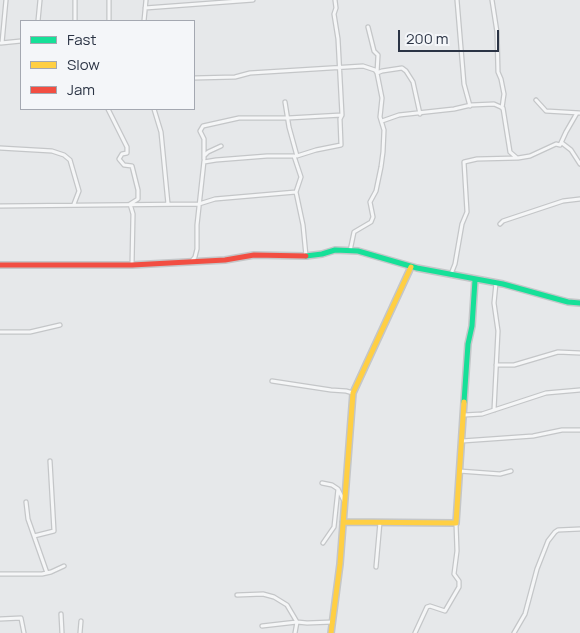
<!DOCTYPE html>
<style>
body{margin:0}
#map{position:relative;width:580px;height:633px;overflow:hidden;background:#e6e8ea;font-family:Manrope,sans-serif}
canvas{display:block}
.legend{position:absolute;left:20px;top:20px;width:175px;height:90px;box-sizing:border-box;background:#f4f6f9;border:1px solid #a4a8b1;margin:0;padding:6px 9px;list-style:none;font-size:15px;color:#2b3445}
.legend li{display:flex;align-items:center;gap:10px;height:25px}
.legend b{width:25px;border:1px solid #a4a8b1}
.scale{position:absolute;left:398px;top:30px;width:101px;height:22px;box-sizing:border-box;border:2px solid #2b3445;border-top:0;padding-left:6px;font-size:15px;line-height:18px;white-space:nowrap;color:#2b3445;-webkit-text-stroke:4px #f4f6f9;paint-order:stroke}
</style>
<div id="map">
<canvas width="580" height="633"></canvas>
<ul class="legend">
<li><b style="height:6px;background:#16e098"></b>Fast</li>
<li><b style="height:6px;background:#ffcf43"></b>Slow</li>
<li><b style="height:6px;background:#f24e42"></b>Jam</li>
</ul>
<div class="scale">200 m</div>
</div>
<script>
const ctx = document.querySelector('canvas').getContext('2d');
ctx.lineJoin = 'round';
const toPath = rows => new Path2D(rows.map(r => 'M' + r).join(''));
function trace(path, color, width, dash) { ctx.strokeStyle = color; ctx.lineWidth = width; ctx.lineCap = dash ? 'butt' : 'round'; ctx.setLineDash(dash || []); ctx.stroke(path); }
const street = toPath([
 [457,0,464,84,470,106],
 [492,0,497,32,498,72,501,79,504,94,502,108],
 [145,8,253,0],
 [38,21,40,0],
 [75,21,75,0],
 [109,21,109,0],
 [144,21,146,0],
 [1,43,21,41],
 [2,43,6,0],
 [194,78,235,77,250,73,363,66,375,70,377,73,382,71,402,68,406,71,413,82,420,114],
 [536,100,546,111,580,113],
 [285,102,289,127,297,156],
 [108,109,127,147,127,153,122,154,119,159,124,165,132,166,138,190,138,199,130,204,133,214,132,265],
 [154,109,161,132,168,204],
 [382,121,399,115,454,109,471,105,494,104,503,108,510,152,517,158],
 [562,143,571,150,580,164],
 [0,148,52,151,64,155,70,160,79,191,74,204],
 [205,155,208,152,221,146],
 [297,156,316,150,341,145,340,119,342,115,338,39,334,14,336,8,335,0],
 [204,159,204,139,200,131,203,126,239,118,288,118,342,115],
 [204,162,216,160,267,156,294,156,301,177,296,192],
 [0,206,199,204,215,199,296,192,303,225,306,256],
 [500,224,503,221,563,201,580,199],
 [350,251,354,232,371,222,373,217,370,202,376,191,381,167,383,152,384,130,380,117,382,98,377,73,378,55,374,51,368,27],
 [191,262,195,257,197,249,197,225,204,161],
 [451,274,455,264,462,224,467,212,464,162,477,159,518,158,530,156,556,144,560,145,566,132,577,113],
 [0,332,30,332,60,325],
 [496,365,514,365,558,352,580,353],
 [272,381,331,390,346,391,353,393],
 [494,410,498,331,494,303,496,283],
 [464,415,482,414,546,393,580,390],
 [462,441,533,436,562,430,580,430],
 [459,471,500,474,511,471],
 [322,483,332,485,338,489,344,501],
 [26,502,28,519,47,573],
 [34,536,54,531,50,461],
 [323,543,334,527,338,489],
 [376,567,380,522],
 [0,574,42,574,51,572,64,566],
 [237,595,263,594,274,597,287,605,297,622,307,623,333,622],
 [61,614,62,633],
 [0,619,21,618,24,633],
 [262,626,297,622,295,633],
 [80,633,81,621],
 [415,633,427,607,430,606,445,611,459,587,459,581,454,574,457,551,456,523],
 [514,633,525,614,537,569,548,541,555,532,558,530,580,529]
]);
const fast = toPath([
 [306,256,322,254,335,250,358,251,417,268,503,284,568,302,580,303],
 [464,402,468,344,472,326,475,280]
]);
const slow = toPath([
 [343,522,456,523,464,402],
 [331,633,340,564,353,393,411,267]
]);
const jam = toPath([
 [0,265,132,265,225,260,254,255,306,256]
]);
trace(street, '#c4c6c8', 5.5);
trace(fast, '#c4c6c8', 8);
trace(slow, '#c4c6c8', 8);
trace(jam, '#c4c6c8', 8);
trace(street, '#f5f6f7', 3);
trace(fast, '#16e098', 5);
trace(slow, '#ffcf43', 5);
trace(jam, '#f24e42', 5);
</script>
